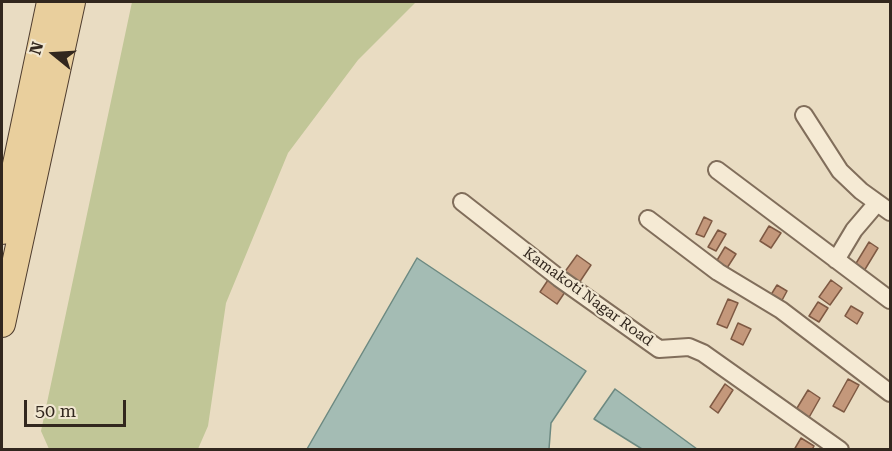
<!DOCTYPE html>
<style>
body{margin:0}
#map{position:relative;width:892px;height:451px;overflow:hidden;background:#e9dcc2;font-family:"Roboto Serif",serif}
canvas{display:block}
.frame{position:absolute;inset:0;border:3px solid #32271e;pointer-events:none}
.north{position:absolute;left:24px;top:24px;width:60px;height:60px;-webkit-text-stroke:4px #f1e7d1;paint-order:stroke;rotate:288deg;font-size:16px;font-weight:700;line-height:24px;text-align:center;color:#32271e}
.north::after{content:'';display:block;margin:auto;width:21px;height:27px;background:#32271e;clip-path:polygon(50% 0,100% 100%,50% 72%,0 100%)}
.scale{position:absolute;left:24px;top:400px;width:102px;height:27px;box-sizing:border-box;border:3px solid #32271e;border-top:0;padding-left:8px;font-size:18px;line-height:21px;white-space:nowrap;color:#32271e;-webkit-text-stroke:4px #f1e7d1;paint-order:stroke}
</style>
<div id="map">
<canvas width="892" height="451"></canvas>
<div class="frame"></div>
<div class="north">N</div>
<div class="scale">50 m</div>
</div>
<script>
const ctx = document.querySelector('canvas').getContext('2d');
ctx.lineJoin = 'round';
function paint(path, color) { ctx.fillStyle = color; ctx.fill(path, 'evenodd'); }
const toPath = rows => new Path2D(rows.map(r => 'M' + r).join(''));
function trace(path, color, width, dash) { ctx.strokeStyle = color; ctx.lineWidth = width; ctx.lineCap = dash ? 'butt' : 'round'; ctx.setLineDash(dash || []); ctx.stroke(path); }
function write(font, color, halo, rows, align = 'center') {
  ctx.font = font + ' "Roboto Serif",serif'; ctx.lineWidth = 4.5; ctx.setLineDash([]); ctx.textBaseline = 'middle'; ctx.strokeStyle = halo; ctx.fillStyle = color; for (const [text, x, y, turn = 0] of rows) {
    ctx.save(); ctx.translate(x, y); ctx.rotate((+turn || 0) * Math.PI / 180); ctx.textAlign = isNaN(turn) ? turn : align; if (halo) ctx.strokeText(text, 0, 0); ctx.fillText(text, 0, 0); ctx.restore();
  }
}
paint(toPath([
 [132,2,416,2,358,60,288,153,226,303,208,426,198,449,49,449,41,431]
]), '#c1c697');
const water = toPath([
 [417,258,586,371,551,423,549,449,307,449,417,258],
 [615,389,697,449,642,449,594,419,615,389]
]);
paint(water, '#a4bcb4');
trace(water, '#6c8981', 1.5);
const building = toPath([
 [704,217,712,221,704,237,696,234,704,217],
 [769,226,781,233,771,248,760,241,769,226],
 [718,230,726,234,716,251,708,247,718,230],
 [869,242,878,248,864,271,855,265,869,242],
 [725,247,736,254,727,268,716,262,725,247],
 [577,255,591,265,579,283,564,273,577,255],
 [548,280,565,292,557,304,540,292,548,280],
 [831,280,842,288,830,305,819,297,831,280],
 [777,285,787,291,780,304,769,298,777,285],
 [728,299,738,303,727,328,717,324,728,299],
 [818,302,828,308,819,322,809,316,818,302],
 [851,306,863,313,857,324,845,316,851,306],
 [738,323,751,329,743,345,731,339,738,323],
 [848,379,859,385,844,412,833,406,848,379],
 [725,384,733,390,718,413,710,407,725,384],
 [808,390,820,398,807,421,794,413,808,390],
 [801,438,814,446,812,450,794,450,801,438]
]);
paint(building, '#c4987b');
trace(building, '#7e5943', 1.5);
const street = toPath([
 [804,115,840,171,861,191,890,212],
 [717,170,890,300],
 [462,202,559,278,659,349,689,347,703,353,840,450],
 [648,219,718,272,781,310,890,393],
 [836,260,854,230,877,203]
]);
const primary = toPath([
 [2,231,50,2],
 [2,324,72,2]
]);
trace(street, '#816e5b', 20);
trace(primary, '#4f3d2f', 28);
trace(street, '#f5ead4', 16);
trace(primary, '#e9cf9d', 26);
write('15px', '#32271e', '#f1e7d1', [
 ["Kamakoti Nagar Road",588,297,36]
]);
</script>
